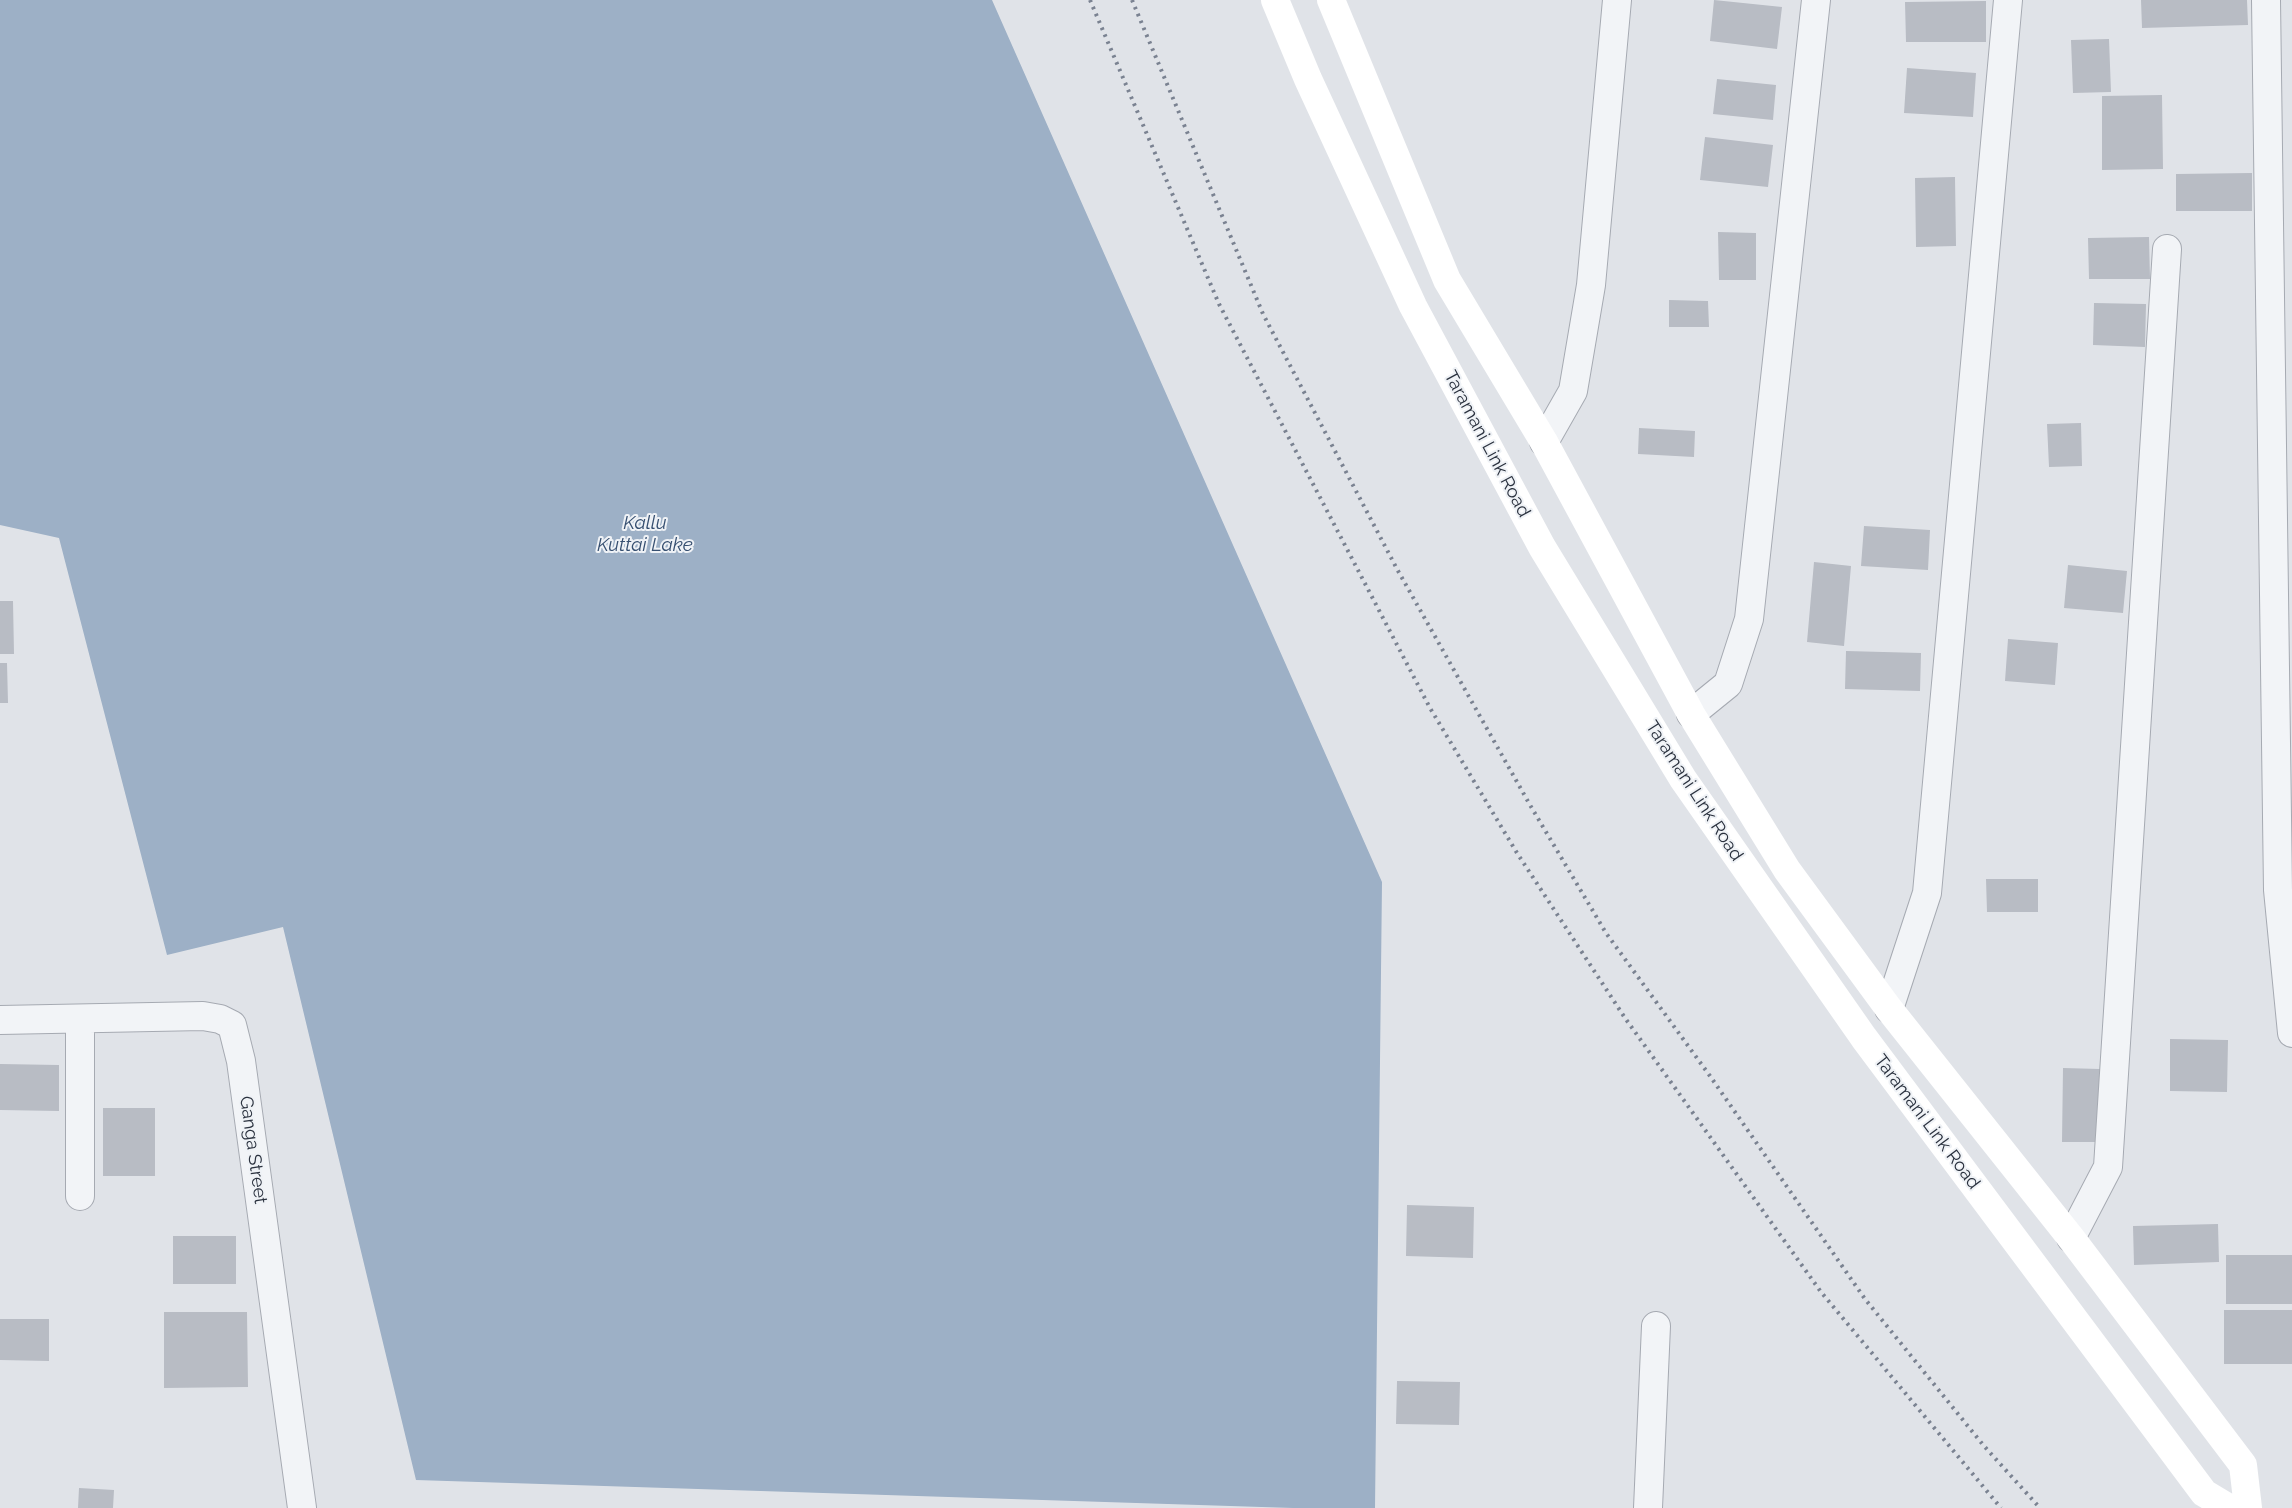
<!DOCTYPE html>
<style>
body{margin:0}
canvas{display:block;background:#e0e3e8}
</style>
<canvas width="2292" height="1508"></canvas>
<script>
const ctx = document.querySelector('canvas').getContext('2d');
ctx.lineJoin = 'round';
function paint(path, color) { ctx.fillStyle = color; ctx.fill(path, 'evenodd'); }
const toPath = rows => new Path2D(rows.map(r => 'M' + r).join(''));
function trace(path, color, width, dash) { ctx.strokeStyle = color; ctx.lineWidth = width; ctx.lineCap = dash ? 'butt' : 'round'; ctx.setLineDash(dash || []); ctx.stroke(path); }
function write(font, color, halo, rows, align = 'center') {
  ctx.font = font + ' Raleway,sans-serif'; ctx.lineWidth = 4; ctx.setLineDash([]); ctx.textBaseline = 'middle'; ctx.strokeStyle = halo; ctx.fillStyle = color; for (const [text, x, y, turn = 0] of rows) {
    ctx.save(); ctx.translate(x, y); ctx.rotate((+turn || 0) * Math.PI / 180); ctx.textAlign = isNaN(turn) ? turn : align; if (halo) ctx.strokeText(text, 0, 0); ctx.fillText(text, 0, 0); ctx.restore();
  }
}
paint(toPath([
 [0,0,992,0,1382,882,1375,1508,1293,1508,416,1480,283,927,167,955,59,538,0,525]
]), '#9db0c6');
paint(toPath([
 [1714,0,1782,7,1777,49,1710,41],
 [2141,0,2247,0,2248,25,2142,28],
 [1986,1,1986,42,1906,42,1905,2],
 [2109,39,2111,92,2073,93,2071,40],
 [1907,68,1976,73,1973,117,1904,113],
 [1717,79,1776,85,1773,120,1713,114],
 [2162,95,2163,169,2102,170,2102,96],
 [1705,137,1773,145,1768,187,1700,180],
 [2252,173,2252,211,2176,211,2176,174],
 [1955,177,1956,246,1916,247,1915,178],
 [1718,232,1756,233,1756,280,1719,280],
 [2149,237,2150,279,2089,279,2088,238],
 [1669,300,1708,301,1709,327,1669,327],
 [2094,303,2146,304,2145,347,2093,345],
 [2081,423,2082,466,2049,467,2047,424],
 [1639,428,1695,431,1694,457,1638,454],
 [1864,526,1930,530,1928,570,1861,566],
 [1814,562,1851,566,1844,646,1807,642],
 [2068,565,2127,571,2123,613,2064,608],
 [0,601,13,601,14,654,0,654],
 [2008,639,2058,643,2055,685,2005,681],
 [1846,651,1921,653,1920,691,1845,689],
 [0,663,7,663,8,703,0,703],
 [1986,879,2038,879,2038,912,1987,912],
 [2170,1039,2228,1040,2227,1092,2170,1091],
 [0,1064,59,1065,59,1111,0,1110],
 [2063,1068,2100,1069,2099,1142,2062,1142],
 [103,1108,155,1108,155,1176,103,1176],
 [1407,1205,1474,1207,1473,1258,1406,1256],
 [2218,1224,2219,1262,2134,1265,2133,1226],
 [173,1236,236,1236,236,1284,173,1284],
 [2226,1255,2292,1255,2292,1304,2226,1304],
 [2224,1310,2292,1310,2292,1364,2224,1364],
 [164,1312,247,1312,248,1387,164,1388],
 [0,1319,49,1319,49,1361,0,1360],
 [1397,1381,1460,1382,1459,1425,1396,1424],
 [79,1488,114,1490,113,1508,78,1508]
]), '#b8bcc4');
const street = toPath([
 [2266,0,2278,890,2292,1033],
 [1544,442,1573,391,1591,285,1617,0],
 [1691,714,1728,684,1749,619,1816,0],
 [1889,1009,1927,893,2008,0],
 [0,1020,203,1016,220,1019,232,1025,241,1061,302,1508],
 [80,1196,80,1020],
 [2071,1238,2108,1167,2167,249],
 [1648,1508,1656,1326]
]);
trace(street, '#a6aab2', 30);
trace(street, '#f2f4f7', 28);
trace(toPath([
 [1275,0,1308,79,1413,306,1542,547,1683,779,1864,1038,2204,1493,2229,1508],
 [1331,0,1447,280,1544,442,1691,714,1787,870,1889,1009,2071,1238,2243,1465,2248,1508]
]), '#fff', 28);
trace(toPath([
 [1090,0,1219,304,1430,708,1517,853,1625,1018,1821,1292,2001,1508],
 [1132,0,1263,314,1397,569,1530,805,1606,933,1710,1076,1865,1299,1984,1446,2040,1508]
]), '#7a8291', 4, [2.5, 5]);
write('18px', '#2a313e', '#eff2f6', [
 ["Taramani Link Road",1487,444,62],
 ["Taramani Link Road",1694,791,57],
 ["Taramani Link Road",1927,1122,53],
 ["Ganga Street",253,1150,82]
]);
write('italic 19px', '#364f70', '#eff2f6', [
 ["Kallu",645,523],
 ["Kuttai Lake",645,545]
]);
</script>
